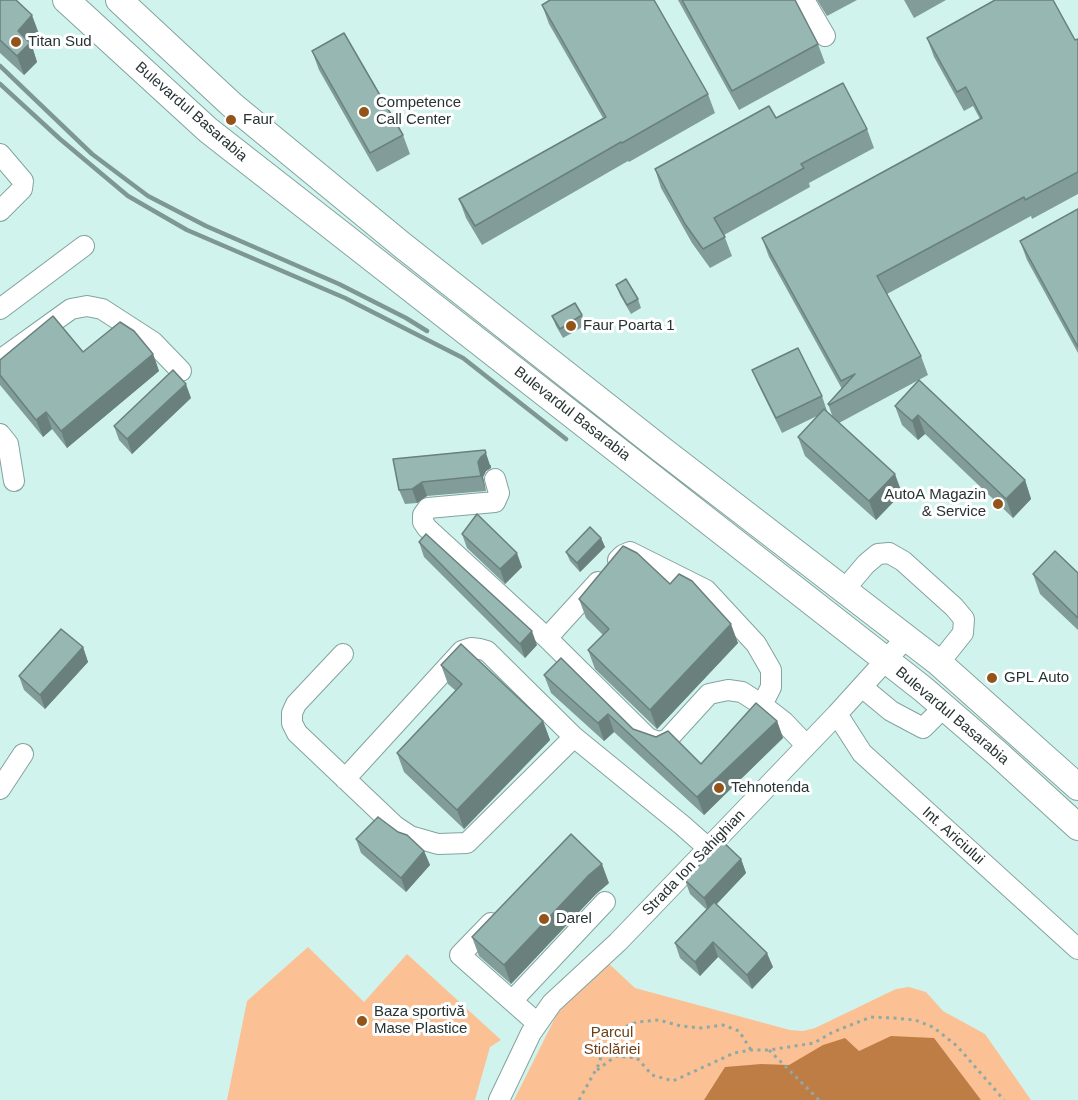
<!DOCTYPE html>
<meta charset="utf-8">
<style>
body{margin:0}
canvas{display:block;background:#d1f3ee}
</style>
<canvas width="1078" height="1100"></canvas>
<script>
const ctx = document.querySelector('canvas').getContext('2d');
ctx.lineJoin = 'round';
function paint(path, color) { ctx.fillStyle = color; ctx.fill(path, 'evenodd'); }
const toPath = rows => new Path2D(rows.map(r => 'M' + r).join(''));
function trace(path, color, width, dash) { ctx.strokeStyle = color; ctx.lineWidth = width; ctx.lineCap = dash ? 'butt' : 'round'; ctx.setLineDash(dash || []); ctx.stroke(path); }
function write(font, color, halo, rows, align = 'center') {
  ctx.font = font + ' Arial,sans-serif'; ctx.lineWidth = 6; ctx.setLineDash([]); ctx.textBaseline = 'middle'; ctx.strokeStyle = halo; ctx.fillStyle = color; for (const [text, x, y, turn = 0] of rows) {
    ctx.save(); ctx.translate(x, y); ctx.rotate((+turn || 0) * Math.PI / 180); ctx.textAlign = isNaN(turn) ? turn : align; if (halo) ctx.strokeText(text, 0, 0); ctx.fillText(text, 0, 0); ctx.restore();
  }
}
paint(toPath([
 [308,947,364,1002,407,954,501,1040,490,1047,475,1100,227,1100,247,1001],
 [606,961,635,988,790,1030,803,1031,815,1028,896,989,909,987,926,992,943,1011,985,1034,1031,1100,514,1100,557,1014]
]), '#fbc195');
paint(toPath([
 [891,1036,934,1038,981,1100,704,1100,725,1067,761,1064,789,1065,823,1045,845,1038,859,1051]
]), '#bf7d46');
const minor = toPath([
 [804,0,825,36],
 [0,154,23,181,22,189,0,211],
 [0,309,84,246],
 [0,360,71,309,87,306,102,309,153,342,181,371],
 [0,434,8,444,14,481],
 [495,479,499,493,495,502,428,508,423,515,423,522,427,528,547,638,648,738,658,742,667,740,709,694,728,690,742,692,762,705],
 [618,560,623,555,630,552,706,590,756,644,771,670,771,687,762,705,784,722,806,745],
 [844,590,866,564,878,554,889,553,903,561,954,607,964,619,963,633,939,663],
 [547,638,598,582],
 [343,654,296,704,292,713,292,723,297,733,395,826,410,836,438,844,467,843,574,737],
 [862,687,891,711,923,728,944,707],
 [837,714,862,753,1078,949],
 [345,779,462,651,471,648,480,649,487,651,574,737,682,825,708,848],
 [0,789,23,754],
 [491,923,460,955,537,1023],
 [512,1001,605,902],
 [499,1100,531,1033,552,1003,618,942,837,714,906,638]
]);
const major = toPath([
 [66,0,208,130,923,689,997,753,1078,827],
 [119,0,232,105,402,245,661,449,939,663,1078,787]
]);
trace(minor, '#83a39e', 22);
trace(major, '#83a39e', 28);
trace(toPath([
 [769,1050,819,1100],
 [597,1070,616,1056,637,1058,652,1075,673,1081,734,1053,751,1050,769,1050,814,1043,833,1032,871,1017,894,1018,915,1020,933,1027,957,1046,1004,1100],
 [579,1100,598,1066,604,1048,617,1030,637,1022,659,1020,681,1026,701,1028,723,1025,739,1031,751,1050]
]), '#8fa9a5', 3, [3, 4.5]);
trace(minor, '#fff', 20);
trace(major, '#fff', 26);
trace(toPath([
 [0,66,92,154,148,196,206,226,339,284,406,318,427,331],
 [0,84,60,139,128,196,187,230,345,298,463,358,566,439]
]), '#7f9793', 4.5);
paint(toPath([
 [0,0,39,34,31,43,37,62,24,75,0,53],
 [678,0,795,0,818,44,825,63,739,110],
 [817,0,857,0,827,16],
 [904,0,946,0,914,18],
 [542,5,708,94,715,113,629,162,628,161,482,245,466,218,459,199,603,118,549,24],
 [927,38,1075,40,1078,39,1078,194,1032,219,1031,216,887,294,921,356,928,375,839,423,902,493,876,520,805,456,798,437,819,415,782,433,758,384,752,370,822,396,827,411,826,411,833,418,828,404,842,389,769,257,762,238,980,119,973,106,964,111,934,57],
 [312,51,403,135,410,154,377,172,319,70],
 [776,118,867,129,874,148,809,183,810,187,724,235,732,256,710,268,692,243,661,188,655,169],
 [1078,209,1078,353,1027,260,1020,241],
 [616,285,638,299,641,308,631,314,620,295],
 [582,315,586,325,563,338,556,326,552,316],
 [83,352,153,354,159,371,67,448,52,429,43,437,0,385,0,360],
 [919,380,1025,480,1031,499,1013,518,925,434,918,440,902,425,895,406],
 [191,398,132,454,119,440,114,426],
 [393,459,491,465,491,468,486,471,483,477,486,491,427,496,417,503,405,504,399,490],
 [462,534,522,567,505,584,467,548],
 [601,538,605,547,580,572,570,561,566,552],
 [419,542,537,645,525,658,424,557],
 [1078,573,1078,630,1040,594,1033,574],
 [670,584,738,643,657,729,595,669,588,650,603,635,586,618,579,599],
 [83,647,88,662,45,709,24,690,19,676],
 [441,665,543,721,550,740,464,829,404,772,397,753,456,691,448,684],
 [544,675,633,729,701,764,777,721,783,738,704,815,614,732,604,741,551,693],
 [356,839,424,851,430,865,406,892,361,853],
 [741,859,746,873,716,905,773,967,752,989,718,957,700,976,680,958,675,943,707,910,690,894,685,880],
 [609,883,596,894,511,984,479,956,472,937]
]), '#829d99');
paint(toPath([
 [32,15,39,34,31,43,37,62,24,75,17,56,18,31],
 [153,354,159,371,67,448,61,431],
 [186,384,191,398,132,454,127,439],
 [46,412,52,429,43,437,36,420],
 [918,415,925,434,918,440,912,421],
 [485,450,491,468,486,471,483,477,486,491,481,476,478,462],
 [895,474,902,493,876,520,869,501],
 [1025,480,1031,499,1013,518,1006,499],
 [422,482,427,496,417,503,412,489],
 [601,538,605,547,580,572,577,563],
 [517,553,522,567,505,584,500,569],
 [731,624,738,643,657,729,650,710],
 [532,631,537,645,525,658,520,644],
 [83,647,88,662,45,709,40,695],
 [608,714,614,732,604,741,598,723],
 [543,721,550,740,464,829,457,810],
 [777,721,783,738,704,815,697,797],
 [424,851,430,865,406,892,401,878],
 [741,859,746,873,709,912,704,898],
 [602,864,609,883,596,894,511,984,504,965,589,875],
 [713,942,718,957,700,976,695,962],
 [767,953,773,967,752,989,747,975]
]), '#6a807d');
const building = toPath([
 [0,0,16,0,32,15,18,31,30,43,17,56,0,40,0,0],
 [550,0,654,0,708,94,622,143,621,142,475,226,459,199,606,117,542,5,550,0],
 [682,0,795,0,818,44,732,91,682,0],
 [995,0,1053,0,1075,40,1078,39,1078,172,1025,200,1024,197,877,276,921,356,829,405,828,404,855,374,841,381,762,238,982,118,966,87,957,92,927,38,995,0],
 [344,33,403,135,370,153,312,51,344,33],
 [843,83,867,129,801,164,804,168,714,218,725,237,703,249,685,224,655,169,769,106,776,118,843,83],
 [1078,209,1078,347,1020,241,1078,209],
 [626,279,638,299,627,305,616,285,626,279],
 [575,303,582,315,560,329,552,316,575,303],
 [53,316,83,352,120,322,134,331,153,354,61,431,46,412,36,420,0,375,0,360,53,316],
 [798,348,822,396,776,418,752,370,798,348],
 [173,370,186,384,127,439,114,426,173,370],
 [919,380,1025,480,1006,499,918,415,912,421,895,406,919,380],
 [824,409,895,474,869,501,798,437,824,409],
 [485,450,486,453,481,457,478,462,481,476,422,482,412,489,399,490,393,459,485,450],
 [477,514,517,553,500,569,462,534,477,514],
 [590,527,601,538,577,563,566,552,590,527],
 [426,534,532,631,520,644,419,542,426,534],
 [623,546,637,553,670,584,679,574,692,581,731,624,650,710,588,650,609,629,579,599,623,546],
 [1055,551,1078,573,1078,618,1033,574,1055,551],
 [61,629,83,647,40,695,19,676,61,629],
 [461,644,543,721,457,810,397,753,462,684,441,665,461,644],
 [561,658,633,729,656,737,668,731,701,764,756,703,777,721,697,797,608,714,598,723,544,675,561,658],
 [378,817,398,832,407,835,424,851,401,878,356,839,378,817],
 [571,834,602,864,589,875,504,965,472,937,571,834],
 [722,841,741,859,704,898,685,880,722,841],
 [714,902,767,953,747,975,713,942,695,962,675,943,714,902]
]);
paint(building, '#97b7b2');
trace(building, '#6a807d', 1.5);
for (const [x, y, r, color] of [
 [16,42,6,"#925419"],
 [364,112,6,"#925419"],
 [231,120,6,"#925419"],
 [571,326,6,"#925419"],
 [998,504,6,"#925419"],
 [992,678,6,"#925419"],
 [719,788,6,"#925419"],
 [544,919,6,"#925419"],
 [362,1021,6,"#925419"]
]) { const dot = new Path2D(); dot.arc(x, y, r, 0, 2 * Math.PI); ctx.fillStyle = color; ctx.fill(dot); trace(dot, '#fff', 2); }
write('15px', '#273433', '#fff', [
 ["Titan Sud",28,42],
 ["Competence",376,103],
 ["Call Center",376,120],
 ["Faur",243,120],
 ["Faur Poarta 1",583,326],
 ["AutoA Magazin",986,495,"right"],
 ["& Service",986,512,"right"],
 ["GPL Auto",1004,678],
 ["Tehnotenda",731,788],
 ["Darel",556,919],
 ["Baza sportivă",374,1012],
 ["Mase Plastice",374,1029]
], 'left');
write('15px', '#273433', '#fff', [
 ["Bulevardul Basarabia",191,112,41],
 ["Bulevardul Basarabia",572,414,38],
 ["Bulevardul Basarabia",952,716,40],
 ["Int. Ariciului",953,836,42],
 ["Strada Ion Sahighian",694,863,-46]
]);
write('15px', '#6c3f16', '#fff', [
 ["Parcul",612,1033],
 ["Sticlăriei",612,1050]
]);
</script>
